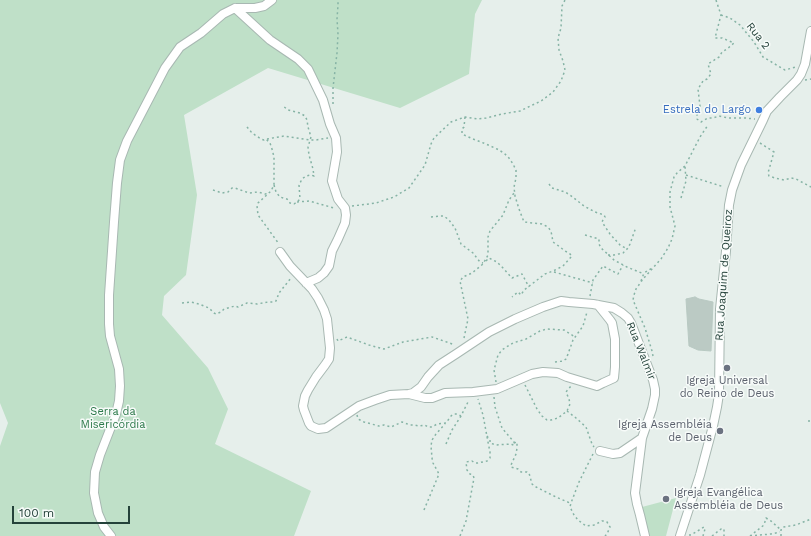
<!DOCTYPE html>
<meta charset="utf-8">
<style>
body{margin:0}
#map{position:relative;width:811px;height:536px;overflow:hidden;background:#e6efeb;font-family:"Work Sans",sans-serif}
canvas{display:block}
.scale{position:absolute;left:12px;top:506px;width:118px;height:18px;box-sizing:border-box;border:2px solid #24423a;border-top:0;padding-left:5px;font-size:12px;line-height:14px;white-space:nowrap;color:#24423a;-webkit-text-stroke:3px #f7fbf9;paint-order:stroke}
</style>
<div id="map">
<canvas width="811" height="536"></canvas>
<div class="scale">100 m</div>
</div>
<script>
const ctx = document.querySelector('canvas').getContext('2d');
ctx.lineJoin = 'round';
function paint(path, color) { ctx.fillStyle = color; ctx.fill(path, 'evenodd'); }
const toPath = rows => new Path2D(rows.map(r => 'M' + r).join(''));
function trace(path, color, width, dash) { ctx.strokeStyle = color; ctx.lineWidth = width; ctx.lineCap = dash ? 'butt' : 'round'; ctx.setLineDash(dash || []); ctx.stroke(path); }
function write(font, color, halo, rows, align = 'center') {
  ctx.font = font + ' "Work Sans",sans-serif'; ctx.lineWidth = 3; ctx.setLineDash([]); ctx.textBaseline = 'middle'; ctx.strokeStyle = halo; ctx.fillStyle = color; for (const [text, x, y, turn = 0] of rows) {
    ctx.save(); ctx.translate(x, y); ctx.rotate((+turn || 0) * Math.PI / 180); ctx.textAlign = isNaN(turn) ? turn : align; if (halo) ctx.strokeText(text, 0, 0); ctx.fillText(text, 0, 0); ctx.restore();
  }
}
paint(toPath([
 [0,0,482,0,475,14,469,74,400,108,268,68,184,115,197,195,186,275,164,296,162,315,208,368,228,409,215,444,311,491,294,536,0,536,0,446,8,423,0,403],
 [676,498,666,536,649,536,642,507]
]), '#bfe0c8');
const building = toPath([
 [695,297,699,299,713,302,711,351,698,350,689,346,686,299,695,297]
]);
paint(building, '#bbcac4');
trace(building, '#b8c9c2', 1);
const street = toPath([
 [235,8,270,40,298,59,308,69,323,100,330,124,336,138,337,152,332,181,338,199,345,208,346,215,345,223,338,239,332,251,329,266,324,273,318,278,306,283],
 [280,252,290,266,312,289,318,298,324,310,327,319,330,348,329,359,325,365,316,377,308,390,305,396,303,406,304,410,309,423,311,426,318,429,326,428,359,406,375,400,390,395,409,394,425,398,432,398,445,393,473,392,497,389,532,374,543,372,558,373,567,377,597,386,603,383,614,378,615,367,615,339,612,323,610,320,598,305],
 [409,394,413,393,421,387,428,377,439,365,456,354,489,332,515,319,543,307,561,301,569,302,593,304,614,308,622,313,628,318,631,323,653,380,655,389,655,395,652,409,642,438,635,493,637,504,640,515,645,536],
 [600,451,613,454,620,453,642,438],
 [111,536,104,527,98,513,94,493,95,472,100,455,116,414,119,401,120,386,119,369,110,336,109,324,109,295,114,222,117,183,120,160,127,141,165,68,180,47,201,33,223,14,235,8,255,8,264,6,272,0],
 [680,536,700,475,713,426,717,407,719,394,720,309,726,251,729,205,732,190,741,165,763,120,767,111,780,97,797,80,801,74,805,64,811,31]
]);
trace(street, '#a8b8b2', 10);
trace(toPath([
 [716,0,721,15,715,38,722,38,734,43,727,49,722,52,719,57,708,64,711,74,707,79,703,81,698,89,700,106,697,110,697,119,701,122,708,118,713,118,719,116,728,118,745,118,755,119],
 [721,15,730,18,740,25,754,42,763,57,785,70,796,67],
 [805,80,811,79],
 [333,104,333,88,337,53,338,34,337,19,338,5,338,0],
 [465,117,464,127,462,129,462,134,473,139,486,144,497,149,504,153,509,158,513,164,516,170,516,178,514,187,515,196,519,209,524,222,542,224,548,227,551,231,553,242,560,247,565,251,569,253,572,256,563,266,553,271,545,274,524,290,521,295,518,292,512,297],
 [247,127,252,133,261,139,264,140,266,139,270,143,272,149,274,157,274,185,271,191,258,203,257,206,258,215,279,244],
 [267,139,284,136,310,140,316,140,328,138],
 [760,143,774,152,768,173,769,176,775,178,784,180,791,178,796,179,811,187],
 [686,175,724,187],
 [549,184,552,188,565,192,570,195,584,206,595,212,604,215,605,217,603,220,602,222,610,234,620,245,627,249],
 [274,185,276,192,280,197,287,199,290,203,294,204,297,202,300,199,299,185,302,179,306,176,311,175,314,176,313,169,309,155,308,147,311,137,308,127,307,120,305,116,300,113,288,110,283,106],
 [213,190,222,193,228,192,232,188,235,188,249,193,258,192,265,194,269,193],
 [681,198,686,181,685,166],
 [297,202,309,201,334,208],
 [352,206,376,203,394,197,409,188,425,165,431,144,434,138,451,122,465,117,478,119,486,118,502,114,520,111,541,101,553,92,561,81,565,70,563,61,559,50,558,38,561,28,562,6,565,0],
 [431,217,440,216,444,216,449,220,455,228,461,244,473,253,480,262,483,263],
 [585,235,599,239,599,244,601,248,614,260,627,267,644,274],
 [608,255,614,255,623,253,628,248,630,244,636,227],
 [486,261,489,258,497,262,503,268,512,278,522,274,529,287],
 [554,272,593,283],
 [641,281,644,273,652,268],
 [590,296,593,280,603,266,618,274,623,265],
 [182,303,191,302,199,304,209,308,214,313,216,314,221,312,224,309,235,306,238,307,247,303,257,304,268,302,273,302,276,301,279,293,291,278],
 [464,338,468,319,460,281,463,277,472,273,483,264,488,255,488,237,490,231,503,215,509,200,514,193],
 [337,339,338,341,347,337,369,345,384,349,403,342,432,337,438,339,455,345],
 [653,356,652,351,645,328,633,300,634,295,636,289,643,279,661,259,668,248,672,239,675,226,670,207,670,192,674,177,677,173,685,166,700,137,708,125],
 [555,362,563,361,566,359,568,354,573,340,583,326,587,312],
 [496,382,494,370,498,355,502,350,508,346,513,343,526,339,540,331,547,329,564,330,575,337],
 [525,385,537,409,542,416,547,420,551,420,558,418,567,411,570,404,569,399,566,392,571,386],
 [494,397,495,407,502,428,514,442,515,446],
 [567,411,576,418,586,427,592,444,594,447],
 [357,415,358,419,364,422,379,426,384,425,391,427,402,422,410,425,414,425,419,426,425,425,428,427,432,427,437,424,446,423,451,416,454,414,457,414,461,416],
 [808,421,811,421],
 [487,436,490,440,490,443,496,445,511,444,515,446],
 [514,443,517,442,517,448,516,454,511,465,511,467,518,469,521,472,527,472,529,473,532,484,536,487,556,497,570,503],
 [446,444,452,430,461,416,469,400],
 [593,454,579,482,571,503,570,507,574,515,578,520,586,526,594,525,602,521,605,521,607,522,610,527,607,534,605,536],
 [424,510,439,474,433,463,432,458,431,446,432,440,436,434,445,424],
 [689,535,691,535,704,527,705,529,703,536],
 [460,536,466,521,474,478,473,475,470,474,467,470,466,462,472,461,475,463,478,463,487,461,490,458,490,452,488,442,483,415,478,399],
 [712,536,721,529,724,529,724,536],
 [750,536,764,525,766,518,771,521,781,530],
 [750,536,771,534,780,532],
 [781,536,781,530,783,527,796,525,811,519]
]), '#86b3a5', 1.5, [2, 3]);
trace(street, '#fff', 8);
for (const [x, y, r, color] of [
 [759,110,4,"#3f7fe0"],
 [727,368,4,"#6b7280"],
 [720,431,4,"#6b7280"],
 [666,499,4,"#6b7280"]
]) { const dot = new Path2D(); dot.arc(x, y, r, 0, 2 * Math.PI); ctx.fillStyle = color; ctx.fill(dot); trace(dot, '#f7fbf9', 1.5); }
write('11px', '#24423a', '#f7fbf9', [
 ["Rua 2",758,36,52],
 ["Rua Joaquim de Queiroz",724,275,-86],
 ["Rua Walmir",641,351,68]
]);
write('11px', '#366cbe', '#f7fbf9', [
 ["Estrela do Largo",751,110]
], 'right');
write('11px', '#5b616d', '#f7fbf9', [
 ["Igreja Universal",727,381],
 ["do Reino de Deus",727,394],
 ["Igreja Assembléia",712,425,"right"],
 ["de Deus",712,438,"right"],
 ["Igreja Evangélica",674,493,"left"],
 ["Assembléia de Deus",674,506,"left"]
]);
write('11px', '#2d7a4b', '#f7fbf9', [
 ["Serra da",113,412],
 ["Misericórdia",113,425]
]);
</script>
